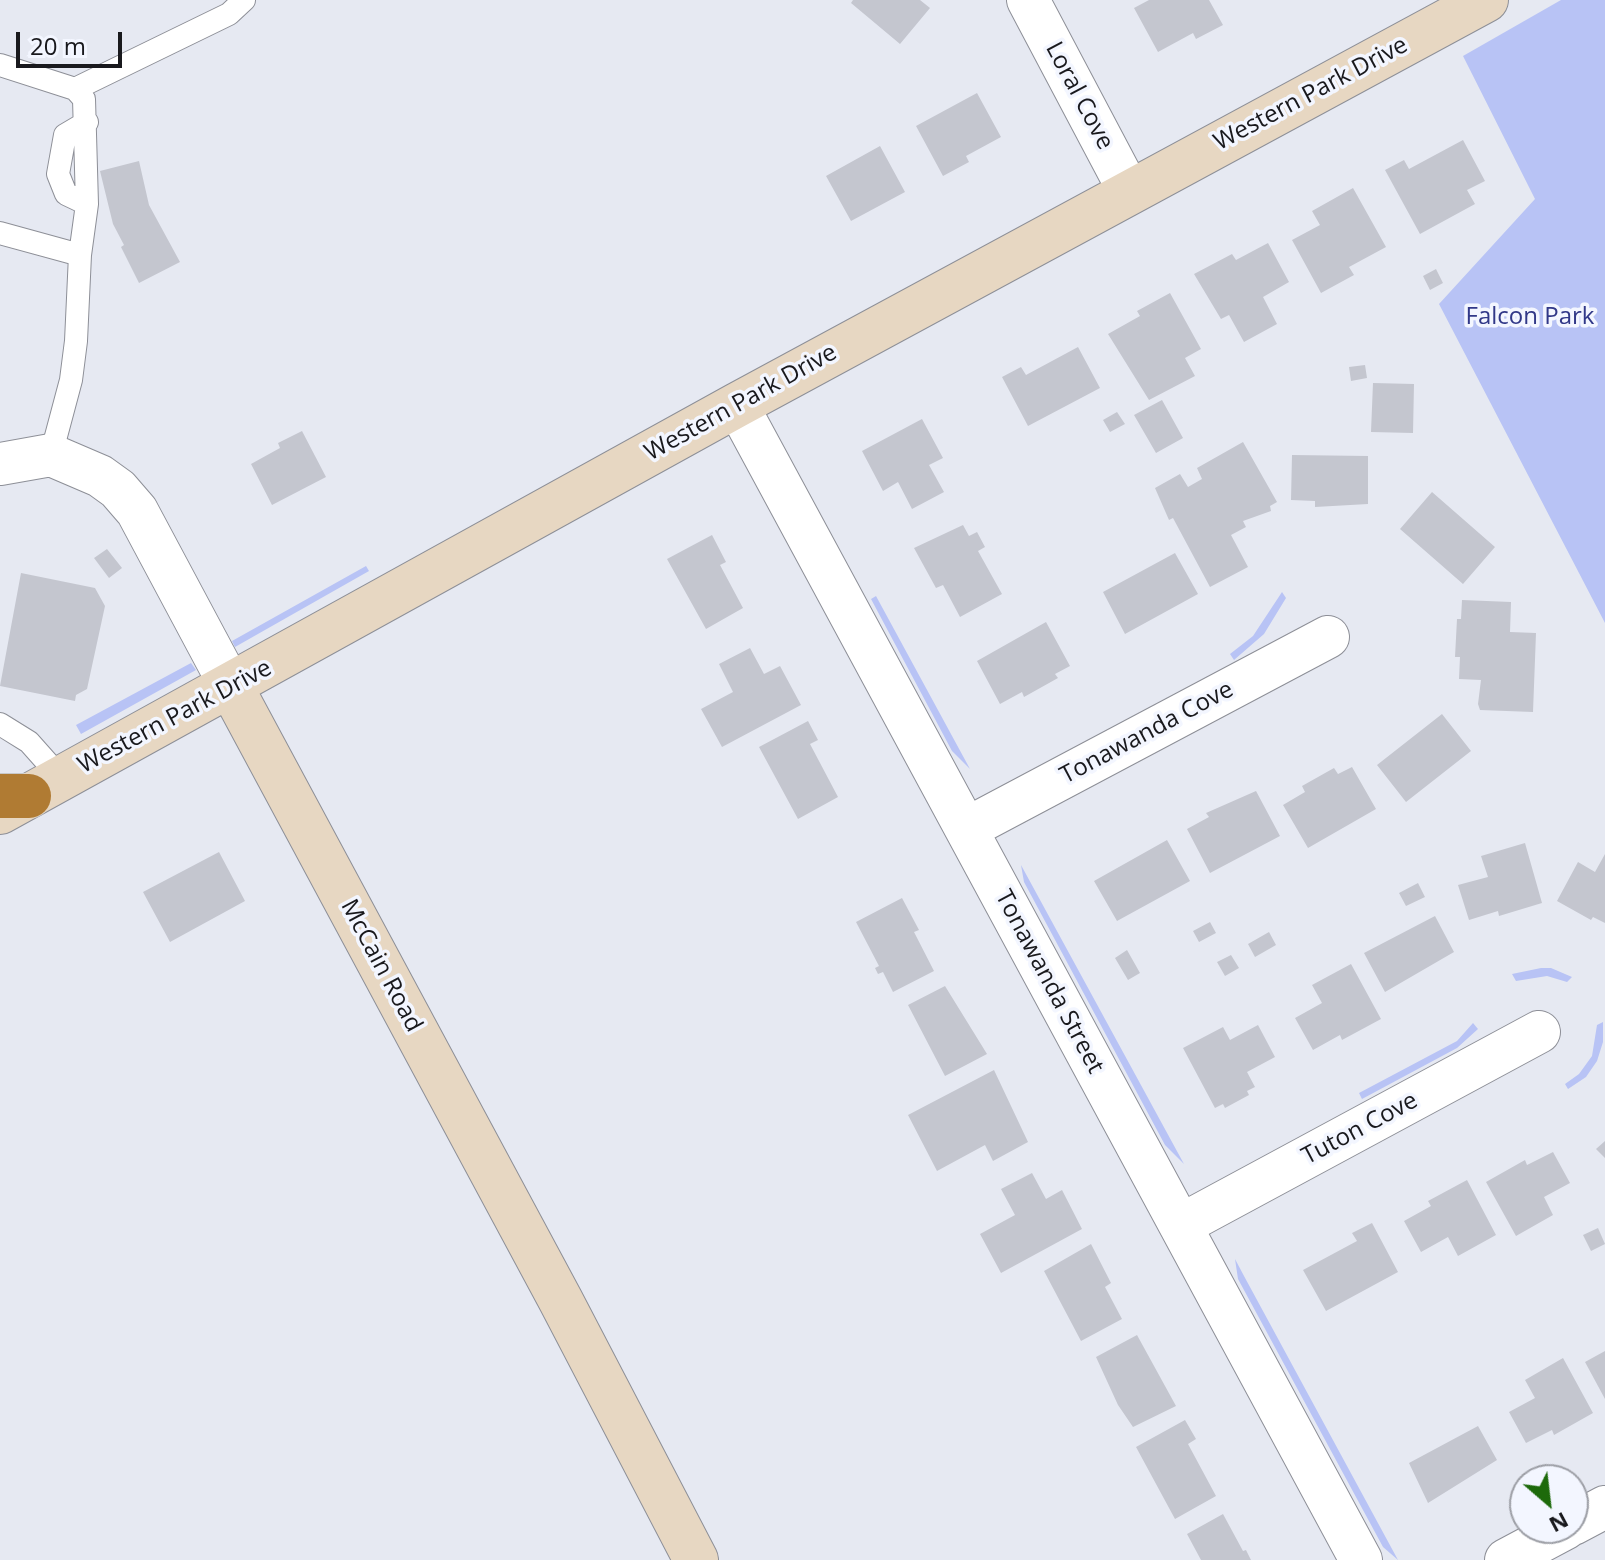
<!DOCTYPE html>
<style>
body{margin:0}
#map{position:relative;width:1605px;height:1560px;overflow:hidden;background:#e6e9f2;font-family:"Open Sans",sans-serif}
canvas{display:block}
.north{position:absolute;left:1509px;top:1464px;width:80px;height:80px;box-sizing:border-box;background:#f3f6ff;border:2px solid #9c9ea5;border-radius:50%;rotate:152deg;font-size:22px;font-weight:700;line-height:32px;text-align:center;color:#19191d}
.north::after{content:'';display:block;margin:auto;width:28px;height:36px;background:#1d6a0b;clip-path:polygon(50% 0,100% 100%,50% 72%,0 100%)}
.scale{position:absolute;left:16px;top:32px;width:106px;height:36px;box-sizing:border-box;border:4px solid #19191d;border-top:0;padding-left:10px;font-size:24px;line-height:28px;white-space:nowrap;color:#19191d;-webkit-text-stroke:6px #f3f6ff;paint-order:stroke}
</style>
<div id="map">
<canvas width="1605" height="1560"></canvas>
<div class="north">N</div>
<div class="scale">20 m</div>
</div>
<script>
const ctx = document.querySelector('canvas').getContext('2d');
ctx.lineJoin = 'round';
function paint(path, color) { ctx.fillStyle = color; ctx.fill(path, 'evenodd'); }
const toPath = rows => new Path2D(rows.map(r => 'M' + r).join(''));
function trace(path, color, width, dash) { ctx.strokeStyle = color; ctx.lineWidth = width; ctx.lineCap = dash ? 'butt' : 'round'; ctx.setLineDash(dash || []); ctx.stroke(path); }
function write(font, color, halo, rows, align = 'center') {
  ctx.font = font + ' "Open Sans",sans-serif'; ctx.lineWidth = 7; ctx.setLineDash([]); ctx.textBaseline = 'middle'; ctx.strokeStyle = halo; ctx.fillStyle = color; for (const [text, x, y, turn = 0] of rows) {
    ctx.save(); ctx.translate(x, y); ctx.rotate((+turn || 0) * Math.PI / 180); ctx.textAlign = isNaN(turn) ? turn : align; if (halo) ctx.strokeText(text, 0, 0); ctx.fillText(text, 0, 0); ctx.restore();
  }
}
paint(toPath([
 [1561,0,1605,0,1605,623,1439,304,1535,199,1463,56],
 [366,566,369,571,235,647,232,641],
 [1282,592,1286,598,1264,634,1234,660,1230,654,1253,636],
 [876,596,970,769,952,751,871,599],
 [191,663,196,670,81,734,76,725],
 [1021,865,1184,1164,1165,1145,1024,882],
 [1541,968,1551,968,1572,977,1567,982,1547,976,1516,981,1512,974],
 [1603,1022,1603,1042,1597,1061,1586,1077,1568,1089,1565,1084,1579,1074,1592,1056,1597,1025],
 [1473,1023,1478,1029,1457,1048,1362,1099,1359,1093,1457,1041],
 [1235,1259,1244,1276,1398,1560,1383,1547,1238,1279]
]), '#b8c3f5');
paint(toPath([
 [853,0,920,0,930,8,900,44,851,3],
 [1149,0,1209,0,1223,25,1196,39,1193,33,1158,52,1134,8],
 [977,93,1001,137,966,156,969,162,943,176,916,126],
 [1463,140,1485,181,1467,190,1475,204,1420,234,1385,170,1404,160,1409,169],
 [880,146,905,192,851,221,826,176],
 [139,161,149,205,180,262,139,283,121,247,124,245,113,224,100,171],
 [1353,188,1386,247,1349,267,1354,275,1321,293,1292,240,1320,225,1312,211],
 [1268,243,1289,282,1263,297,1277,324,1244,342,1229,315,1221,319,1194,274,1232,254,1236,260],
 [1436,269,1443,283,1430,290,1423,276],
 [1170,293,1201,349,1185,358,1195,376,1149,400,1108,334,1140,316,1137,311],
 [1078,347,1100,388,1028,426,1002,377,1021,367,1026,375],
 [1365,365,1367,378,1351,381,1349,367],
 [1373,383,1414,384,1413,433,1371,432],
 [1162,400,1183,438,1156,453,1134,415],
 [1117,412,1125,424,1110,432,1103,420],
 [922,419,943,458,929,465,944,492,912,509,898,482,883,491,862,451],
 [302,431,326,477,272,505,251,464,280,448,278,443],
 [1243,442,1277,502,1270,506,1271,511,1243,521,1246,527,1231,535,1248,567,1210,587,1173,518,1169,520,1155,488,1180,474,1188,487,1202,479,1197,468],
 [1292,455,1368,456,1368,504,1315,507,1315,501,1291,500],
 [1432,492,1495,547,1463,584,1400,529],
 [963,525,969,536,977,532,985,547,978,551,1002,594,960,617,943,585,936,588,914,548],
 [712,535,726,562,720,565,743,608,706,629,667,559],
 [107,549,122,568,109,578,94,558],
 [1175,553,1198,594,1125,634,1103,592],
 [21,573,95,588,105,606,87,689,76,695,75,701,0,686],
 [1462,600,1511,602,1510,632,1536,633,1533,712,1480,710,1478,704,1481,680,1459,679,1460,657,1455,657,1457,619,1461,619],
 [1046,622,1070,666,1055,674,1058,678,1024,697,1022,692,1000,704,977,661],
 [750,648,764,674,780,666,801,705,722,747,701,709,733,692,719,664],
 [1442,714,1471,751,1406,802,1377,765],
 [808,721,818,740,810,744,838,797,798,819,759,747],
 [1352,767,1376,809,1308,848,1283,805,1305,792,1302,786,1334,768,1338,774],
 [1256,791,1280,836,1210,873,1187,829,1209,817,1206,813],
 [1167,840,1190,881,1117,921,1094,881],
 [1525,843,1542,903,1499,916,1498,911,1469,920,1458,885,1488,877,1481,856],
 [219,852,245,901,170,942,143,892],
 [1605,854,1605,923,1593,917,1591,920,1557,901,1578,862,1595,872],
 [1418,883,1425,897,1406,906,1399,893],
 [902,898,919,930,914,932,934,971,893,992,883,972,878,974,875,968,879,966,856,922],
 [1435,916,1454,952,1385,992,1364,953],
 [1210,922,1216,933,1199,942,1193,931],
 [1269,932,1276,945,1255,957,1248,944],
 [1127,950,1140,973,1128,980,1115,958],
 [1231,955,1239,968,1225,976,1217,962],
 [1351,964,1381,1019,1342,1040,1340,1035,1313,1050,1295,1018,1322,1003,1312,985],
 [945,986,987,1054,945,1076,908,1005],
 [1258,1025,1275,1057,1247,1072,1255,1087,1247,1091,1249,1095,1225,1108,1223,1104,1215,1108,1183,1048,1223,1027,1230,1040],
 [994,1070,1028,1142,993,1161,985,1145,937,1171,908,1115],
 [1605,1141,1605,1158,1596,1149],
 [1553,1152,1570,1183,1544,1197,1553,1215,1516,1236,1486,1182,1525,1160,1527,1165],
 [1032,1173,1046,1199,1062,1190,1082,1229,1001,1273,980,1234,1015,1215,1001,1189],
 [1467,1180,1496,1235,1458,1256,1448,1237,1421,1252,1404,1221,1431,1206,1428,1201],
 [1372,1223,1398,1272,1326,1311,1303,1270,1357,1241,1352,1233],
 [1598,1228,1605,1244,1591,1251,1583,1235],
 [1091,1244,1111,1283,1105,1287,1122,1319,1081,1341,1044,1271],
 [1137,1335,1176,1406,1133,1427,1118,1405,1096,1357],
 [1605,1351,1605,1399,1585,1362],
 [1563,1358,1593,1413,1554,1435,1552,1430,1526,1443,1509,1412,1535,1398,1525,1380],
 [1185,1420,1196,1439,1188,1444,1216,1496,1175,1519,1136,1447],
 [1478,1426,1497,1460,1428,1503,1409,1463],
 [1223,1514,1243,1551,1246,1550,1251,1560,1201,1560,1187,1534]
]), '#c4c6cf');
const lane = toPath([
 [0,65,75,89,84,99,87,204,80,255,76,341,71,380,51,455],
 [75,89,229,14,244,0],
 [87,204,66,194,58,174,65,135,87,122],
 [0,233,80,255],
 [0,724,29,742,61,778]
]);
const street = toPath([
 [1028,0,1129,191],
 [737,405,1361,1560],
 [0,464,51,455,100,476,118,489,137,511,231,687],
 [966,829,1328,637],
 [1181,1225,1539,1032],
 [1573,1524,1605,1507],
 [1506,1560,1566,1528]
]);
const secondary = toPath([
 [231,687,561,1301,696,1560],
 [0,812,737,405,1486,0]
]);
const highway = toPath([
 [0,796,29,796]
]);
trace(lane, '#8d8f97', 24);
trace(street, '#8d8f97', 44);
trace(secondary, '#8d8f97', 46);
trace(highway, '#c8c8c9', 46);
trace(lane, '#fff', 22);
trace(street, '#fff', 42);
trace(secondary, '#e7d7c2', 44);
trace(highway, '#b07b33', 44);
write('24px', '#19191d', '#f3f6ff', [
 ["Western Park Drive",1311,94,-28],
 ["Loral Cove",1079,96,62],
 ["Western Park Drive",741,403,-29],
 ["Western Park Drive",175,717,-28],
 ["Tonawanda Cove",1147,733,-28],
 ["McCain Road",381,966,62],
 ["Tonawanda Street",1049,982,62],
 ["Tuton Cove",1360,1129,-28]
]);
write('24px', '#313888', '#f3f6ff', [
 ["Falcon Park",1530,317]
]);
</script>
